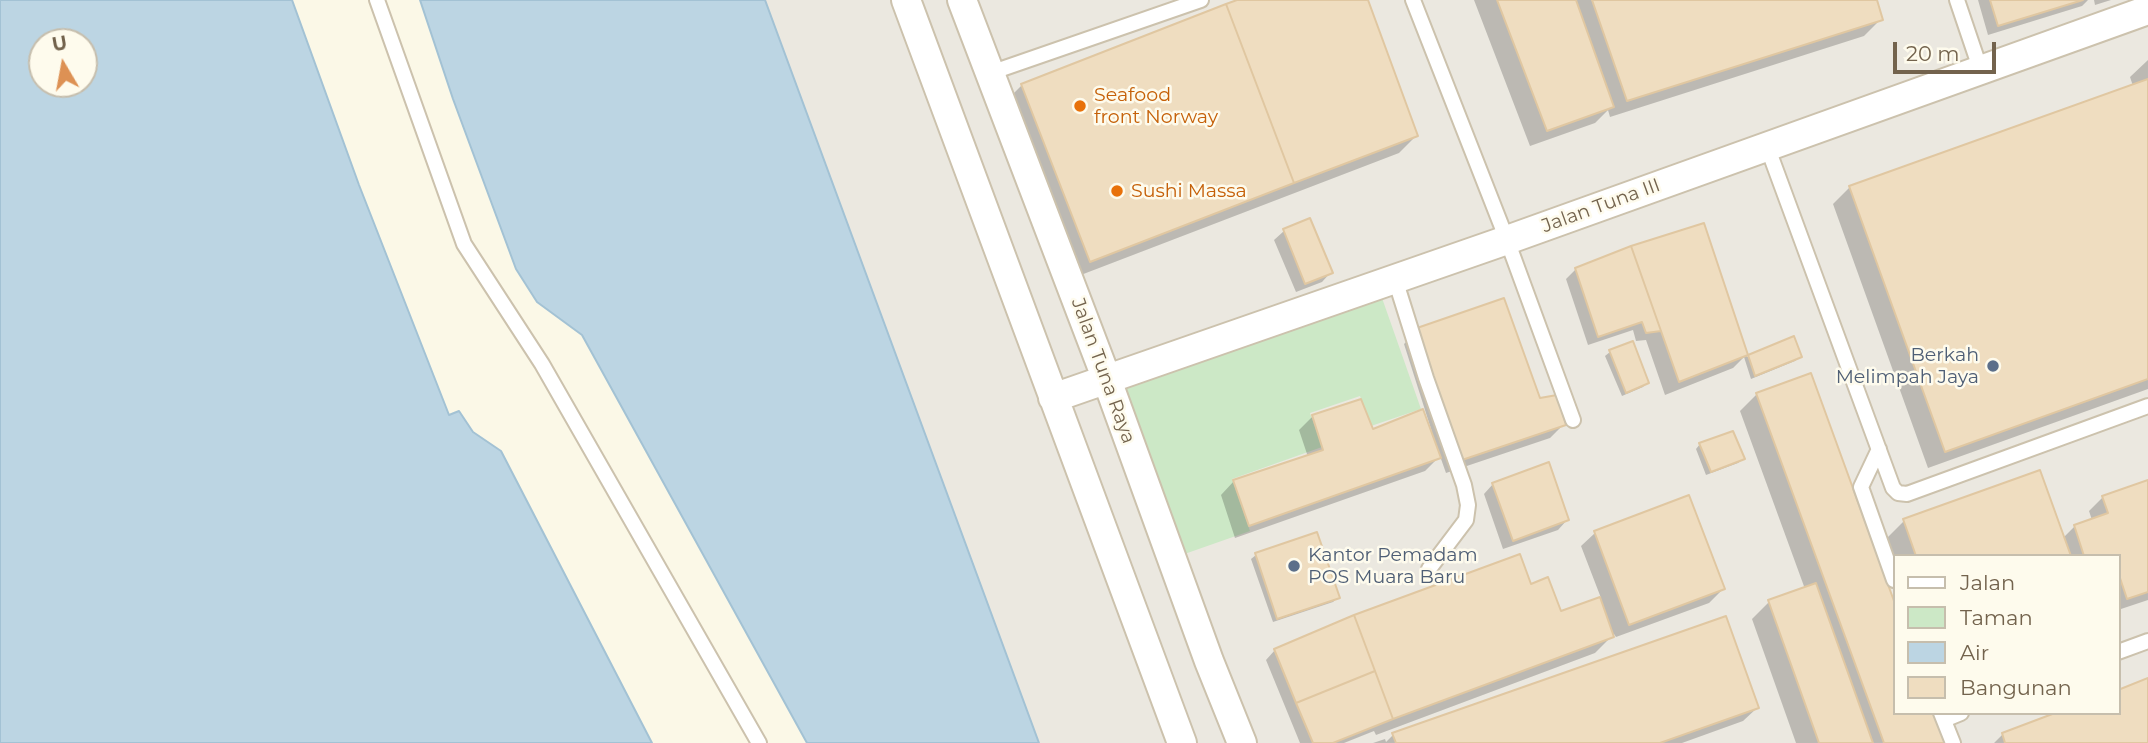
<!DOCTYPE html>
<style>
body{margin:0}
#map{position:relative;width:2148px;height:743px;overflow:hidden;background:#fbf8e7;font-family:Montserrat,sans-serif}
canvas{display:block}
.legend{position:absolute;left:1893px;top:554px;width:228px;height:161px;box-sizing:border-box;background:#fefbed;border:2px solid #c6bead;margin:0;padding:9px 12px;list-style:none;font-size:21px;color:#73634d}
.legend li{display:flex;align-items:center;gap:14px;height:35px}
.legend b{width:35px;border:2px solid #c6bead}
.north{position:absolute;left:28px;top:28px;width:70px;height:70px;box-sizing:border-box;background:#fefbed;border:2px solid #c6bead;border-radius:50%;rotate:350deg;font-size:19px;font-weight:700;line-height:28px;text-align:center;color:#73634d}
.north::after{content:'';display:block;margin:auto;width:24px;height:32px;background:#dd9154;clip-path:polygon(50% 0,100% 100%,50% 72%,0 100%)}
.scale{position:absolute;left:1893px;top:42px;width:103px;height:32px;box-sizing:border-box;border:4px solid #73634d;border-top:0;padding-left:9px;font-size:21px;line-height:24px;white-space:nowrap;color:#73634d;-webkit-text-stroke:5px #fefbed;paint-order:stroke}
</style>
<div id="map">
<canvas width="2148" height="743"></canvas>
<ul class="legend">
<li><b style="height:9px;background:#fff"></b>Jalan</li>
<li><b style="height:19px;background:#cce8c6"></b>Taman</li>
<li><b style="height:19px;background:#bcd5e3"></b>Air</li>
<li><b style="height:19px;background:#efddc0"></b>Bangunan</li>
</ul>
<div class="north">U</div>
<div class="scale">20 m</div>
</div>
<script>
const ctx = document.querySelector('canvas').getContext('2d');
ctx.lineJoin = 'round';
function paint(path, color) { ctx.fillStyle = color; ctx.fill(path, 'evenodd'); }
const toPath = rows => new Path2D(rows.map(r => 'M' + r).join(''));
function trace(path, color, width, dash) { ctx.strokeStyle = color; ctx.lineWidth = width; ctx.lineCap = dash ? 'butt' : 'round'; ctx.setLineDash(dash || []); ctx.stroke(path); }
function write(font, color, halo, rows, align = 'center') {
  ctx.font = font + ' Montserrat,sans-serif'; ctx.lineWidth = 5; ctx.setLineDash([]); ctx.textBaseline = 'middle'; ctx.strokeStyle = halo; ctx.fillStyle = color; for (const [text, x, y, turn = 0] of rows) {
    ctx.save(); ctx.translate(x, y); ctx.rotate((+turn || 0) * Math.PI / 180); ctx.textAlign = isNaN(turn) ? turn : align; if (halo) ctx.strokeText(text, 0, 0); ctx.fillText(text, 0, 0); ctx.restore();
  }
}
paint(toPath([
 [765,0,2148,0,2148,743,1039,743],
 [1894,556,2118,556,2118,713,1894,713]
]), '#ebe8e0');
paint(toPath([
 [1382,298,1421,409,1371,426,1360,396,1310,413,1322,447,1232,479,1250,531,1176,557,1118,391]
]), '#cce8c6');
const water = toPath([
 [0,0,292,0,359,185,449,415,459,411,473,432,501,451,652,743,0,743,0,0],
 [42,42,84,42,84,84,42,84,42,42],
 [420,0,765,0,1039,743,807,743,582,335,537,302,516,269,453,99,420,0]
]);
paint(water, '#bcd5e3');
trace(water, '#a3c2d4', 2);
paint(toPath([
 [1244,0,1366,0,1416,136,1399,153,1073,278,1005,102,1022,85],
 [1474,0,1875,0,1881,19,1864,36,1610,117,1608,110,1595,123,1530,146],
 [1978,0,2088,0,2082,6,1988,35],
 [2094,0,2111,0,2095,5],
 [2148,60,2148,389,1928,468,1833,204,1850,187,2133,86,2130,77],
 [1703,225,1747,357,1793,338,1800,357,1795,361,1751,379,1744,357,1733,368,1665,395,1646,340,1636,341,1633,330,1588,345,1566,279,1576,269,1632,248],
 [1284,231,1331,272,1322,282,1296,292,1274,240],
 [1418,330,1539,400,1564,424,1550,438,1446,473,1440,456,1425,471,1235,538,1221,495,1234,481,1308,457,1299,430,1313,416,1372,431,1432,432,1404,344],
 [1610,352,1647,382,1643,387,1622,396,1605,356],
 [1810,375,1894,606,1894,713,1944,743,1796,743,1752,619,1769,602,1805,589,1740,411,1757,394],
 [1700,444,1743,459,1738,463,1706,475,1696,449],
 [2148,482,2148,600,2118,610,2118,556,1894,557,1887,538,1904,521,2063,538,2075,526,2092,520,2089,511,2103,497],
 [1493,484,1567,520,1558,530,1503,549,1484,494],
 [1595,533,1723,589,1709,603,1616,637,1614,634,1595,653,1376,735,1374,731,1344,743,1300,743,1266,660,1275,650,1354,617,1519,556,1530,586,1559,613,1601,598,1581,546],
 [1256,555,1338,597,1333,602,1273,622,1251,559],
 [2148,680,2148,743,1994,743,2003,734,2118,713],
 [1757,708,1743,721,1682,743,1373,743,1385,739,1386,742,1393,735]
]), '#0003');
const building = toPath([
 [1237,0,1368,0,1418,136,1294,183,1226,4,1237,0],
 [1497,0,1576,0,1614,107,1547,131,1497,0],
 [1592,0,1877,0,1883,20,1627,101,1592,0],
 [1990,0,2083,0,1998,26,1990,0],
 [1226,4,1294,183,1090,262,1021,84,1226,4],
 [2148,79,2148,379,1945,452,1849,186,2148,79],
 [1310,218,1333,273,1305,284,1283,229,1310,218],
 [1704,223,1748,355,1679,382,1631,246,1704,223],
 [1631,246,1661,331,1646,333,1642,322,1598,337,1575,268,1631,246],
 [1504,298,1540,398,1557,395,1566,425,1459,461,1417,328,1504,298],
 [1794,336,1802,357,1755,376,1748,355,1794,336],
 [1633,341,1649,383,1626,393,1609,350,1633,341],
 [1811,373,1894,601,1894,713,1935,713,1946,743,1884,743,1756,393,1811,373],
 [1361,399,1373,429,1423,409,1441,458,1249,526,1233,480,1323,450,1312,415,1361,399],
 [1733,431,1745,459,1711,472,1699,443,1733,431],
 [1549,462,1569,520,1513,541,1492,483,1549,462],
 [2040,470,2071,556,1916,556,1903,519,2040,470],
 [2148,480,2148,592,2127,599,2118,572,2118,556,2084,556,2074,525,2108,513,2102,496,2148,480],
 [1689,495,1725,589,1629,625,1594,531,1689,495],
 [1317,532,1340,598,1277,619,1255,553,1317,532],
 [1520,554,1531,584,1548,577,1561,611,1600,597,1614,637,1393,719,1354,615,1520,554],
 [1816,583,1873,743,1819,743,1768,600,1816,583],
 [1354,615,1375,671,1296,703,1274,649,1354,615],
 [1726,616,1759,708,1660,743,1396,743,1392,733,1726,616],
 [1375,671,1393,719,1333,743,1313,743,1296,703,1375,671],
 [2148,678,2148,743,2005,743,2002,733,2055,713,2118,713,2118,690,2148,678]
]);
paint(building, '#efddc0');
trace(building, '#e0c7a1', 2);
const lane = toPath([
 [377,0,464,244,542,364,759,743],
 [1413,0,1507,240,1573,420],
 [1957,0,1981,71],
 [990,73,1201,0],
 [1767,146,1893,488,1898,493,1907,494,2148,406],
 [1395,279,1426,378,1464,485,1468,505,1466,520,1429,569],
 [1879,449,1861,487,1894,580],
 [2118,652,2148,641],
 [1941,713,1953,743],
 [1944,720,1961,713]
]);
const street = toPath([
 [906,0,1182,743],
 [962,0,1107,380,1209,661,1242,743],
 [1053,398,1507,240,2148,10]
]);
trace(lane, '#ccc2ad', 18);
trace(street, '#ccc2ad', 32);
trace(lane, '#fff', 14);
trace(street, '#fff', 28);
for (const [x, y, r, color] of [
 [1080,106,7,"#e8710a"],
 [1117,191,7,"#e8710a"],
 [1993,366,7,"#5c6f8a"],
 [1294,566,7,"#5c6f8a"]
]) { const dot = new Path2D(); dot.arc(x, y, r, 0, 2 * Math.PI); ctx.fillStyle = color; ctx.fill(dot); trace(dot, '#fefbed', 2.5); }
write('19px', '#c56008', '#fefbed', [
 ["Seafood",1094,95],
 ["front Norway",1094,117],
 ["Sushi Massa",1131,191]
], 'left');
write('19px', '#73634d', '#fefbed', [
 ["Jalan Tuna III",1601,206,-20],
 ["Jalan Tuna Raya",1103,371,70]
]);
write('19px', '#4e5e75', '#fefbed', [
 ["Berkah",1979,355],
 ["Melimpah Jaya",1979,377],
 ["Kantor Pemadam",1308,555,"left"],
 ["POS Muara Baru",1308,577,"left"]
], 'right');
</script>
